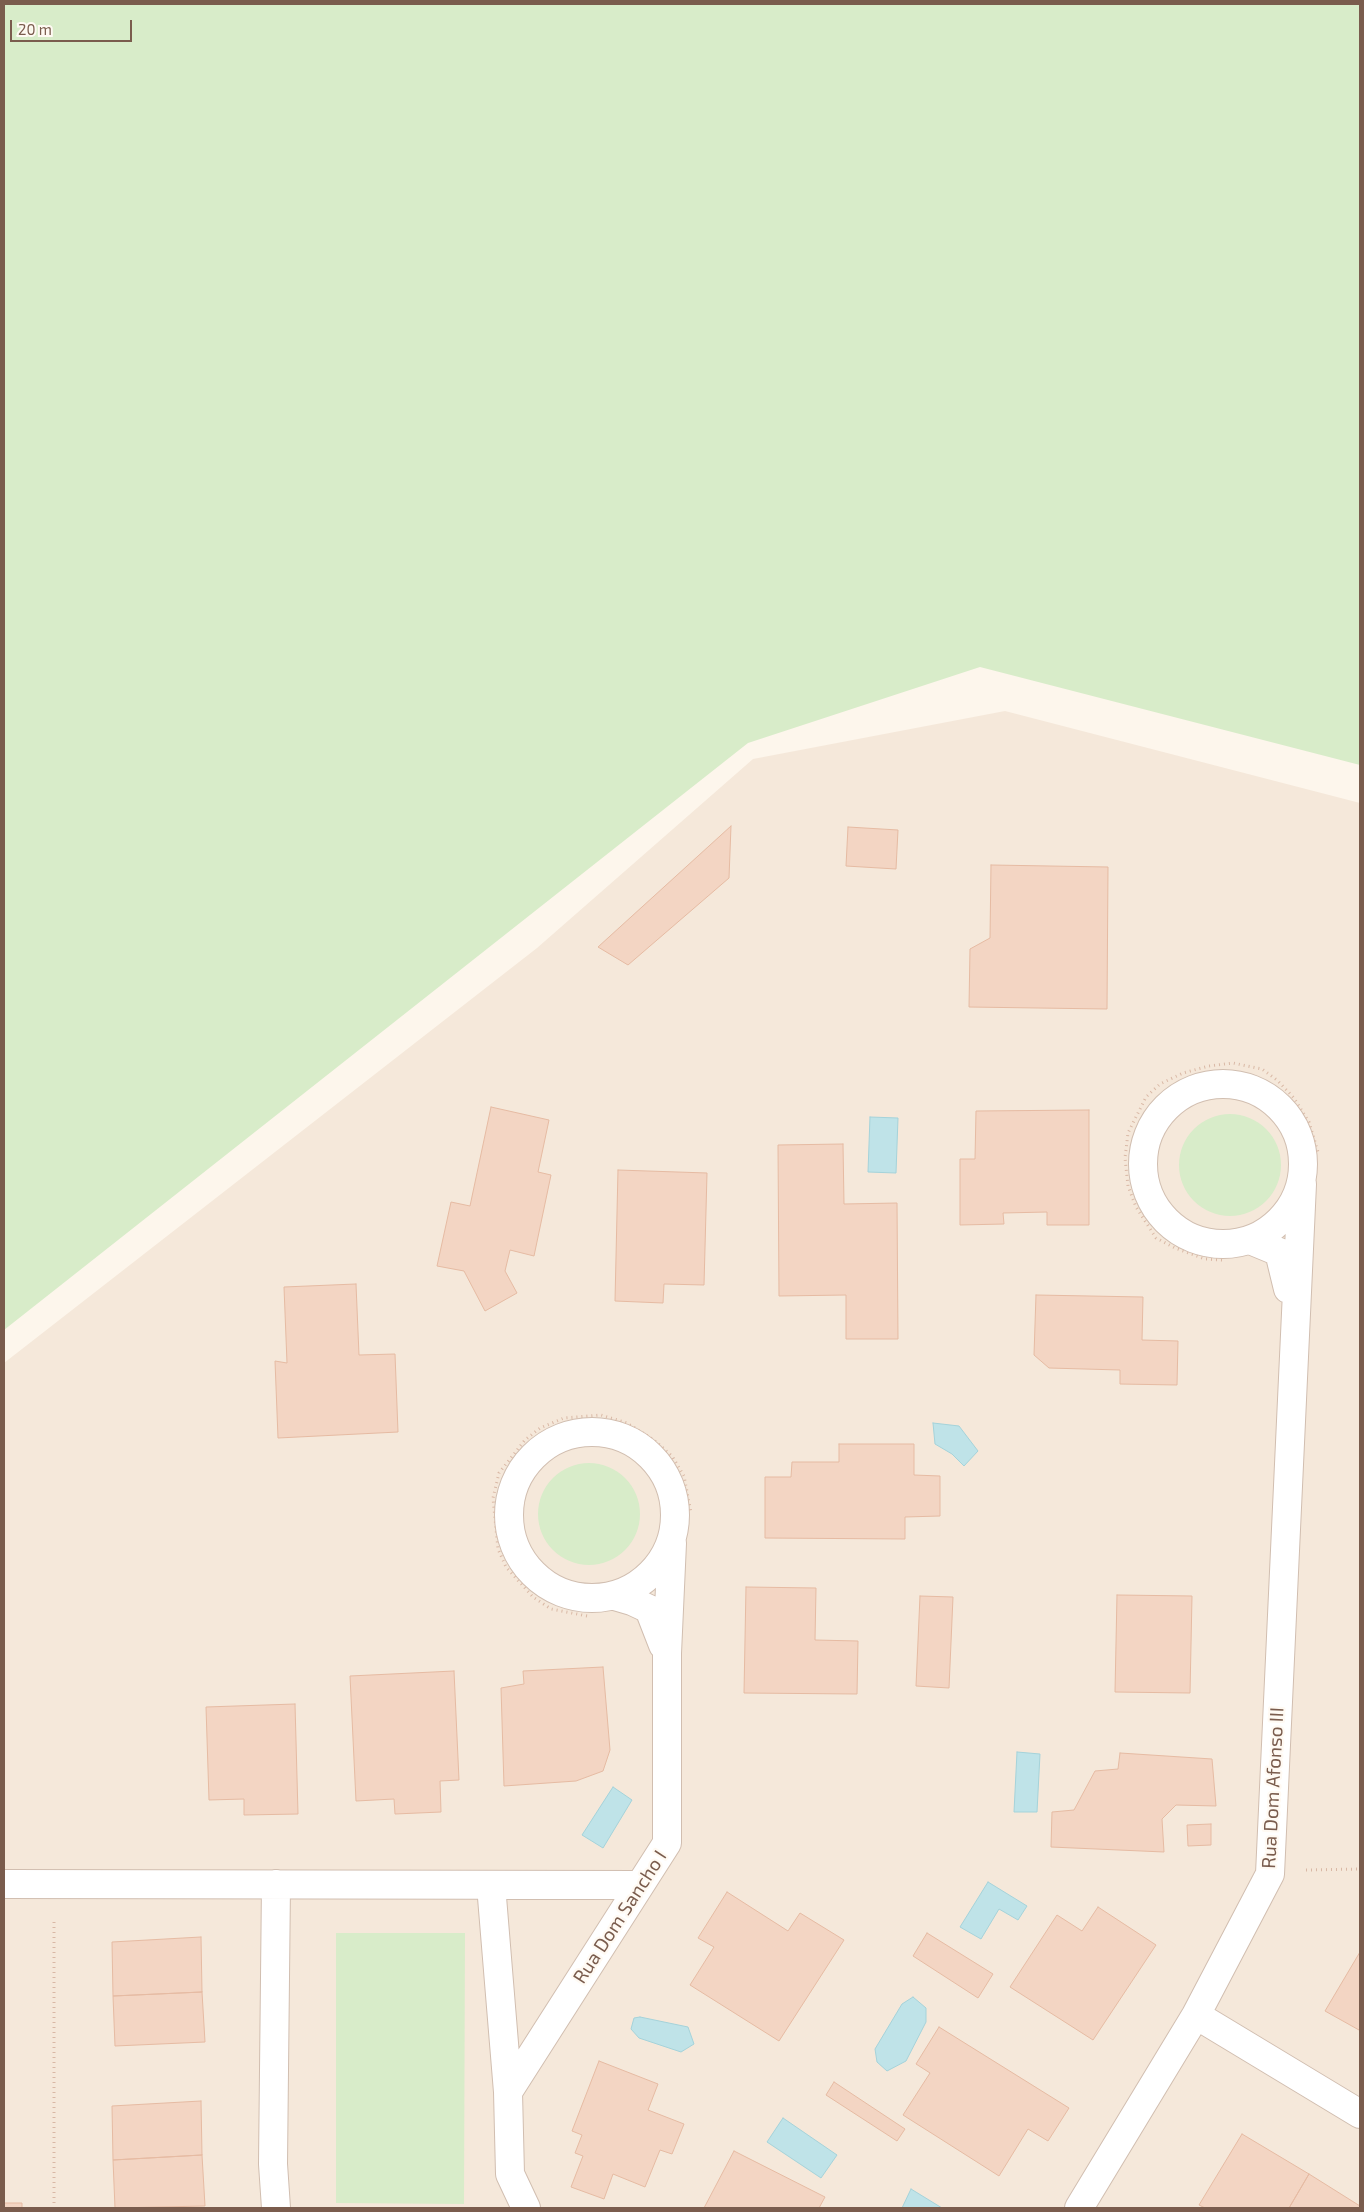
<!DOCTYPE html>
<style>
body{margin:0}
#map{position:relative;width:1364px;height:2212px;overflow:hidden;background:#fdf6ec;font-family:"Exo 2",sans-serif}
canvas{display:block}
.frame{position:absolute;inset:0;border:5px solid #7a5c4d;pointer-events:none}
.scale{position:absolute;left:10px;top:20px;width:122px;height:22px;box-sizing:border-box;border:2px solid #7a5c4d;border-top:0;padding-left:6px;font-size:15px;line-height:18px;white-space:nowrap;color:#7a5c4d;-webkit-text-stroke:4px #fffaf3;paint-order:stroke}
</style>
<div id="map">
<canvas width="1364" height="2212"></canvas>
<div class="frame"></div>
<div class="scale">20 m</div>
</div>
<script>
const ctx = document.querySelector('canvas').getContext('2d');
ctx.lineJoin = 'round';
function paint(path, color) { ctx.fillStyle = color; ctx.fill(path, 'evenodd'); }
const toPath = rows => new Path2D(rows.map(r => 'M' + r).join(''));
function trace(path, color, width, dash) { ctx.strokeStyle = color; ctx.lineWidth = width; ctx.lineCap = dash ? 'butt' : 'round'; ctx.setLineDash(dash || []); ctx.stroke(path); }
function write(font, color, halo, rows, align = 'center') {
  ctx.font = font + ' "Exo 2",sans-serif'; ctx.lineWidth = 4.5; ctx.setLineDash([]); ctx.textBaseline = 'middle'; ctx.strokeStyle = halo; ctx.fillStyle = color; for (const [text, x, y, turn = 0] of rows) {
    ctx.save(); ctx.translate(x, y); ctx.rotate((+turn || 0) * Math.PI / 180); ctx.textAlign = isNaN(turn) ? turn : align; if (halo) ctx.strokeText(text, 0, 0); ctx.fillText(text, 0, 0); ctx.restore();
  }
}
paint(toPath([
 [1005,711,1360,803,1360,2208,4,2208,4,1363,537,948,753,759]
]), '#f5e8da');
paint(toPath([
 [4,4,1360,4,1360,765,980,667,748,743,4,1330],
 '1179 1165a51 51 0 1 1 102 0a51 51 0 1 1-102 0Z',
 '538 1514a51 51 0 1 1 102 0a51 51 0 1 1-102 0Z',
 [336,1933,465,1933,464,2204,336,2203]
]), '#d8ecc9');
const water = toPath([
 [870,1117,898,1118,896,1173,868,1172,870,1117],
 [933,1423,959,1426,978,1451,964,1466,952,1454,935,1444,933,1423],
 [1017,1752,1040,1754,1037,1812,1014,1812,1017,1752],
 [613,1787,632,1800,603,1848,582,1835,613,1787],
 [988,1882,1027,1906,1018,1920,999,1909,981,1939,960,1927,988,1882],
 [913,1997,926,2008,926,2022,906,2061,887,2071,877,2062,875,2049,902,2004,913,1997],
 [640,2017,688,2027,694,2044,681,2052,639,2038,631,2029,634,2018,640,2017],
 [783,2118,837,2155,821,2178,767,2142,783,2118],
 [911,2189,942,2208,902,2208,911,2189]
]);
paint(water, '#bfe3e8');
trace(water, '#a5d3da', 1);
const building = toPath([
 [731,826,729,878,628,965,598,947,731,826],
 [848,827,898,830,896,869,846,866,848,827],
 [991,865,1108,867,1107,1009,969,1007,970,949,990,938,991,865],
 [491,1107,549,1120,538,1172,551,1175,534,1256,510,1250,505,1271,517,1293,485,1311,464,1271,437,1266,451,1202,470,1206,491,1107],
 [1089,1110,1089,1225,1047,1225,1047,1212,1003,1213,1004,1224,960,1225,960,1159,975,1159,976,1111,1089,1110],
 [843,1144,844,1204,897,1203,898,1339,846,1339,846,1295,779,1296,778,1145,843,1144],
 [618,1170,707,1173,704,1285,664,1284,663,1303,615,1301,618,1170],
 [356,1284,359,1355,395,1354,398,1432,278,1438,275,1361,287,1363,284,1287,356,1284],
 [1036,1295,1143,1297,1142,1340,1178,1341,1177,1385,1120,1384,1120,1370,1049,1368,1034,1355,1036,1295],
 [839,1444,914,1444,914,1475,940,1476,940,1516,905,1517,905,1539,765,1538,765,1477,791,1477,792,1462,839,1462,839,1444],
 [746,1587,816,1588,815,1640,858,1641,857,1694,744,1693,746,1587],
 [1117,1595,1192,1596,1190,1693,1115,1692,1117,1595],
 [920,1596,953,1597,949,1688,916,1686,920,1596],
 [603,1667,610,1750,603,1771,576,1781,504,1786,501,1688,524,1684,523,1671,603,1667],
 [454,1671,459,1780,440,1781,441,1812,395,1814,394,1799,356,1801,350,1676,454,1671],
 [295,1704,298,1814,244,1815,244,1799,209,1800,206,1707,295,1704],
 [1120,1753,1212,1759,1216,1806,1176,1805,1162,1819,1164,1852,1051,1847,1052,1812,1074,1810,1095,1771,1118,1769,1120,1753],
 [1211,1824,1211,1845,1188,1846,1187,1825,1211,1824],
 [727,1892,788,1931,800,1913,844,1940,779,2041,690,1985,714,1947,698,1938,727,1892],
 [1098,1907,1156,1945,1093,2040,1010,1987,1057,1915,1082,1931,1098,1907],
 [927,1933,993,1974,978,1998,913,1956,927,1933],
 [201,1937,202,1992,113,1996,112,1942,201,1937],
 [1360,1952,1360,2028,1359,2030,1325,2011,1360,1952],
 [202,1992,205,2042,115,2046,113,1996,202,1992],
 [939,2027,1069,2108,1048,2141,1028,2129,999,2176,903,2115,930,2073,916,2064,939,2027],
 [599,2061,658,2084,648,2110,684,2124,672,2154,660,2150,645,2187,613,2174,604,2199,571,2187,583,2156,575,2153,582,2135,572,2131,599,2061],
 [834,2082,905,2129,897,2141,826,2095,834,2082],
 [201,2101,202,2155,113,2160,112,2106,201,2101],
 [1242,2134,1309,2174,1289,2208,1205,2208,1199,2205,1242,2134],
 [734,2151,825,2197,819,2208,704,2208,734,2151],
 [202,2155,205,2206,115,2208,113,2160,202,2155],
 [1309,2174,1360,2206,1360,2208,1289,2208,1309,2174],
 [4,2203,22,2203,22,2208,4,2208,4,2203]
]);
paint(building, '#f3d5c3');
trace(building, '#e6bba3', 1);
const street = toPath([
 '1143 1164a80 80 0 1 1 160 0a80 80 0 1 1-160 0Z',
 [1250,1240,1279,1252,1288,1289],
 '509 1515a83 83 0 1 1 166 0a83 83 0 1 1-166 0Z',
 [615,1596,632,1601,649,1609,663,1645],
 [4,1884,639,1885],
 [491,1885,508,2092,510,2174,526,2208],
 [1196,2015,1360,2114],
 [508,2092,667,1843,667,1653,672,1543],
 [276,2208,273,2164,276,1884],
 [1079,2208,1196,2015,1270,1874,1302,1184]
]);
trace(street, '#d1beb0', 30);
trace(toPath([
 [1222,1260,1205,1259,1175,1248,1156,1238,1136,1207,1128,1186,1125,1158,1128,1133,1146,1097,1160,1084,1183,1073,1209,1066,1233,1063,1262,1069,1277,1080,1294,1098,1309,1122,1318,1152],
 [587,1616,551,1609,533,1597,506,1567,498,1549,493,1498,499,1473,525,1440,540,1428,564,1418,601,1415,627,1423,654,1440,672,1456,684,1476,691,1513],
 [1306,1870,1360,1869],
 [54,2208,54,1920]
]), '#d9b8a5', 3, [1, 4]);
trace(street, '#fff', 28);
write('19px', '#7a5c4d', '#fffaf3', [
 ["Rua Dom Afonso III",1273,1788,-87],
 ["Rua Dom Sancho I",620,1917,-57]
]);
</script>
